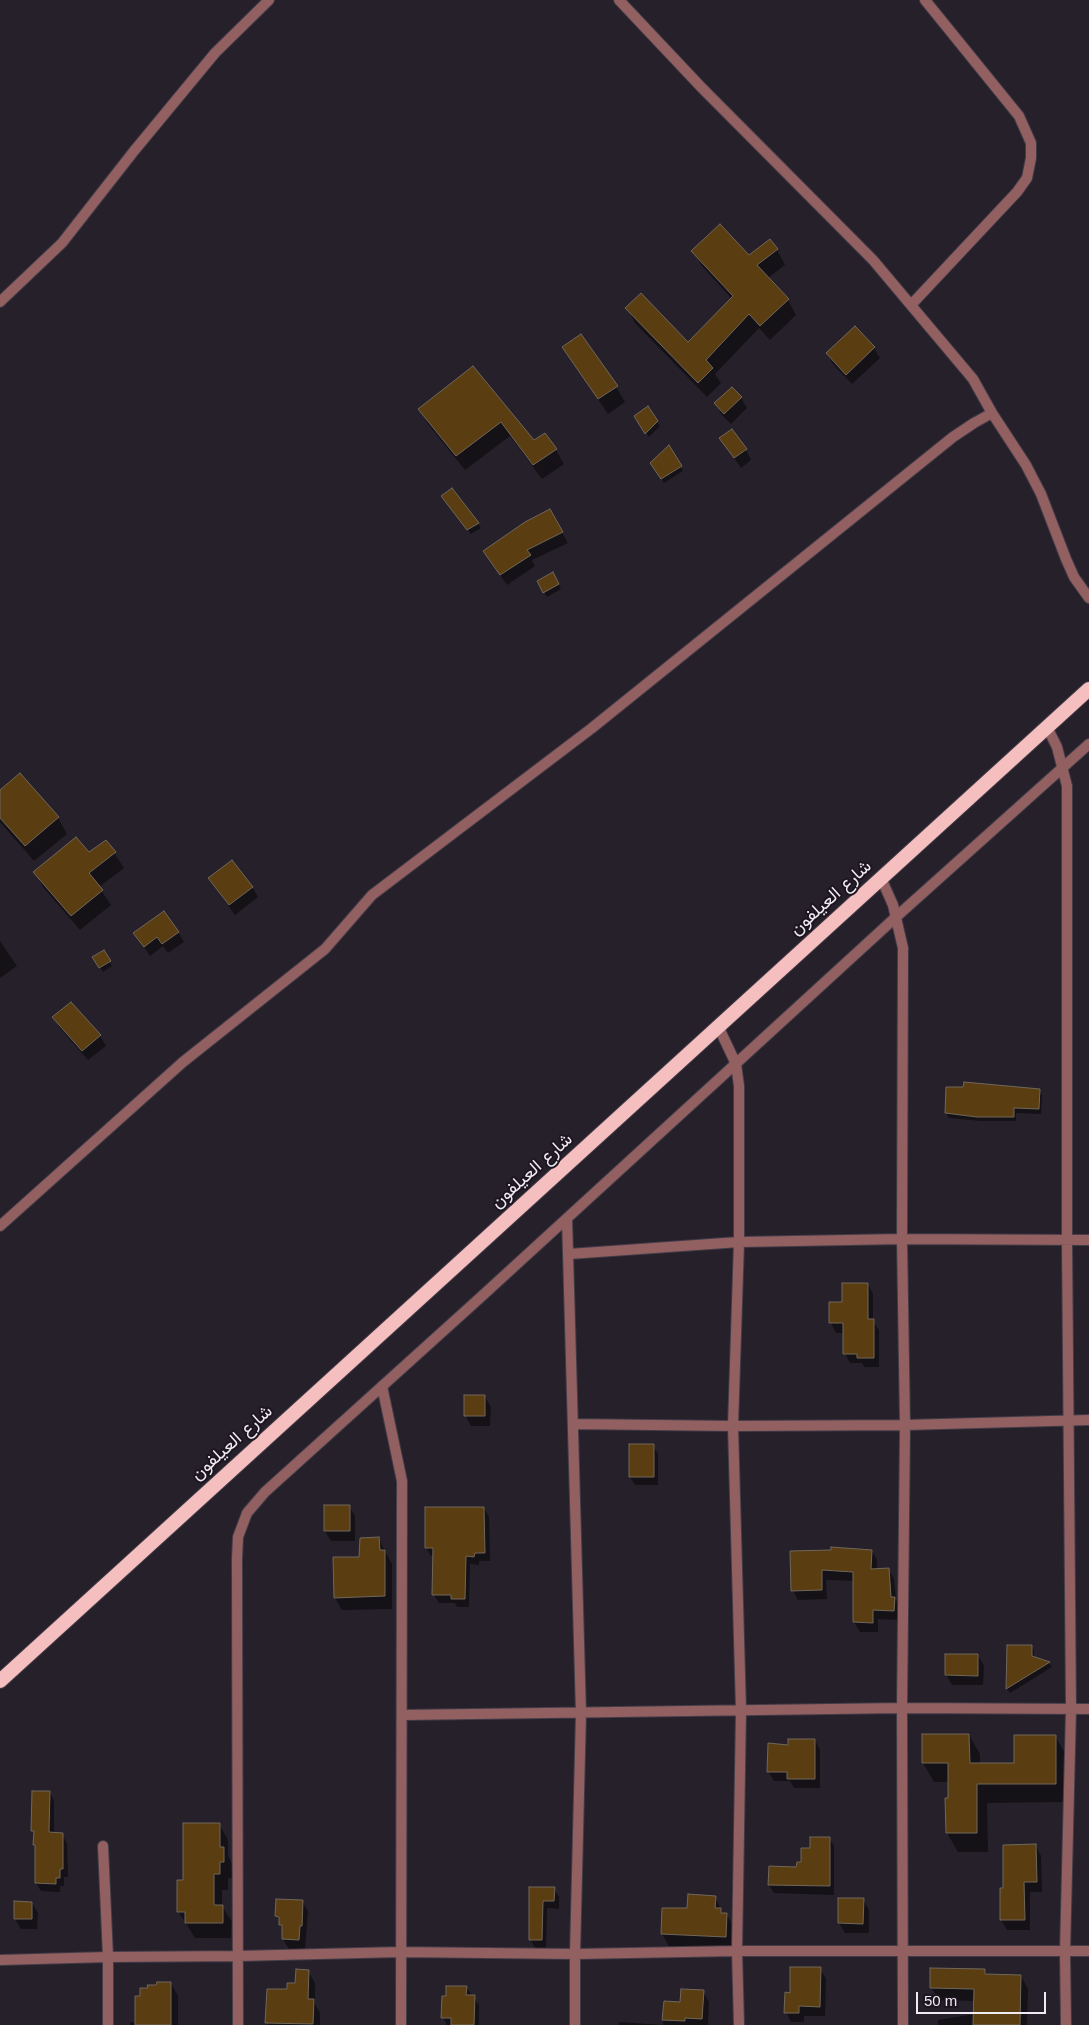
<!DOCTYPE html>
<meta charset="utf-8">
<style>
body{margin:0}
#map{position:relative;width:1089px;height:2025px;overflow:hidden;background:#26202b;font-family:Helvetica,sans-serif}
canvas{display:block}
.scale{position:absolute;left:916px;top:1992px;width:130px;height:22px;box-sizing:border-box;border:2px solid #f0ebf3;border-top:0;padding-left:6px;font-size:15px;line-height:18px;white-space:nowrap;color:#f0ebf3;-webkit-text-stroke:4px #1d1621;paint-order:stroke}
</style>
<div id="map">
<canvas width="1089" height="2025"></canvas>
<div class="scale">50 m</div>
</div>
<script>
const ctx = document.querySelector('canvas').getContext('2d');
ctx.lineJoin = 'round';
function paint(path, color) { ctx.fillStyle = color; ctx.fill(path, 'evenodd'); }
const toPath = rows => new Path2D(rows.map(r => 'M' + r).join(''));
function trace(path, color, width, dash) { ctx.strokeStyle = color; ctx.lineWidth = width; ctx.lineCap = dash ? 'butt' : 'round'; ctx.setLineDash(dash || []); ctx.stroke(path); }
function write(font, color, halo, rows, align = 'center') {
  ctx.font = font + ' Helvetica,Vazirmatn,sans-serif'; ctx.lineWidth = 4; ctx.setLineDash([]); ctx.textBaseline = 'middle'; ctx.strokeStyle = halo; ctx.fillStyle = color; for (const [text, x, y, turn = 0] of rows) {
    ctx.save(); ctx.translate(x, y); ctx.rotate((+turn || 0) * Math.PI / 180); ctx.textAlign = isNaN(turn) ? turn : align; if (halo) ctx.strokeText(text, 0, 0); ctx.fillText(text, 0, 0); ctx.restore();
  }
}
paint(toPath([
 [777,250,785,265,768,278,788,300,796,315,770,340,759,328,715,374,721,383,707,397,635,323,627,308,688,344,732,299,702,266,693,251,748,257],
 [855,327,874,348,880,358,852,384,833,364,827,354],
 [563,348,616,387,625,402,608,414],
 [473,368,534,441,556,450,564,464,542,479,510,436,465,470,428,424,420,410],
 [732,388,741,398,747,408,731,424,721,414,716,403],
 [636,416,657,422,660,426,649,437],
 [721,439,746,450,751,460,741,468],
 [668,447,683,471,664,483,652,463],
 [451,490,478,524,481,528,471,534,445,501],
 [550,511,568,543,532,560,535,566,507,585,490,561],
 [552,574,561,589,547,597,538,582],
 [20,775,58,818,67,834,34,861,0,822,0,791],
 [106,841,124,868,99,887,111,905,80,930,43,887,35,872,89,854],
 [209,879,252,887,258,897,235,915],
 [178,932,184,942,168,953,163,946,150,956,135,933],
 [0,941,17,966,0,978],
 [104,952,112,966,103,972,94,957],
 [71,1003,100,1036,106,1046,88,1060,60,1028,54,1018],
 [947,1088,1039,1091,1042,1095,1041,1114,1016,1113,1016,1121,981,1121,949,1118,946,1113],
 [868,1284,873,1294,873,1321,879,1330,879,1367,864,1367,862,1363,850,1363,845,1353,845,1333,836,1333,831,1323,843,1304],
 [485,1397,491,1407,490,1426,471,1426,465,1415],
 [630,1446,653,1446,658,1454,658,1485,635,1485,630,1477],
 [349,1506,355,1516,355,1541,331,1541,325,1531],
 [484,1508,489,1517,490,1561,479,1561,479,1565,470,1564,469,1607,457,1607,455,1603,439,1603,434,1595,434,1556,431,1556,426,1548],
 [378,1538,392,1564,392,1609,342,1610,335,1598,360,1558],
 [872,1551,877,1560,877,1570,888,1569,894,1579,896,1600,900,1607,899,1620,878,1619,878,1632,860,1632,854,1622,854,1581,826,1580,827,1599,798,1600,793,1591,791,1553],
 [1008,1646,1032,1646,1034,1651,1034,1658,1049,1663,1052,1667,1010,1693,1007,1689],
 [978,1655,984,1666,983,1685,952,1685,946,1675,946,1656],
 [969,1735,980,1754,980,1764,1015,1764,1055,1736,1066,1755,1066,1802,987,1803,988,1852,958,1852,947,1833,946,1799,950,1799,949,1782,934,1782,923,1763],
 [815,1740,820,1750,820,1788,794,1788,790,1781,774,1781,768,1771,789,1746],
 [33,1792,50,1792,54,1801,54,1834,62,1835,67,1843,68,1877,64,1877,64,1886,60,1886,60,1892,41,1891,36,1883,37,1849,34,1844,35,1835,33,1831],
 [219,1824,228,1840,228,1856,232,1864,232,1878,228,1878,228,1890,222,1890,222,1906,232,1922,231,1938,195,1938,178,1911,184,1881],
 [829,1838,834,1846,834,1895,774,1893,769,1885,798,1869,812,1850],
 [1036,1846,1041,1856,1042,1892,1030,1892,1030,1930,1007,1930,1001,1920,1005,1889],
 [530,1888,554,1889,559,1897,559,1909,547,1908,546,1948,535,1948,530,1939],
 [715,1897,723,1914,726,1914,735,1929,734,1952,670,1948,662,1934,688,1909],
 [863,1899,869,1910,869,1933,845,1933,839,1923],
 [302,1901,308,1911,305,1949,289,1949,283,1939,283,1930,277,1916],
 [32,1903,38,1913,37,1929,21,1929,15,1919],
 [820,1969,826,1978,825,2016,804,2016,804,2022,791,2022,786,2012,791,1994],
 [985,1970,988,1976,1021,1976,1028,1989,1027,2025,938,2025,938,2020,975,2014,975,2001,939,2000,931,1987],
 [308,1971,315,1983,315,2004,320,2013,320,2025,268,2025,268,1990,288,1990,296,1985],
 [171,1983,178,1996,178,2025,130,2025,130,2022,137,2023,141,1997,149,1989],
 [466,1987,479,2005,479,2025,447,2025,443,2017],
 [703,1992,709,2002,708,2025,619,2025,619,2022,663,2025,665,2002,681,2003]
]), '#0007');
const building = toPath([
 [720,224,749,255,770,239,778,249,757,265,789,299,760,326,749,314,706,360,713,368,698,383,625,308,641,293,688,342,733,296,691,251,720,224],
 [855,326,875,347,846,375,826,353,855,326],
 [581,334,618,386,598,399,562,347,581,334],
 [473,366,534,440,545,433,557,449,533,465,501,422,456,456,418,409,473,366],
 [732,387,742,397,724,414,714,403,732,387],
 [648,406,658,421,645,434,634,416,648,406],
 [732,429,747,449,734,458,719,438,732,429],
 [669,445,682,466,661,479,650,463,669,445],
 [452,488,479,523,467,530,441,496,452,488],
 [550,509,563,532,527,550,531,555,500,575,483,551,525,522,550,509],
 [553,572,559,584,543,593,537,581,553,572],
 [20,773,59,817,25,846,0,818,0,790,20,773],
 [76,837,89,852,106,840,116,852,89,873,103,890,71,916,33,872,76,837],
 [232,860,253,887,229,905,208,878,232,860],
 [164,911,179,932,162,944,157,937,144,947,133,933,164,911],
 [104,950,111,961,99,968,92,957,104,950],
 [71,1002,101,1035,82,1051,52,1017,71,1002],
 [964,1082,1040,1089,1039,1109,1014,1108,1014,1117,977,1117,945,1113,946,1087,963,1087,964,1082],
 [842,1283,868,1283,868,1319,874,1319,874,1358,857,1358,857,1354,843,1354,843,1323,829,1323,829,1302,842,1302,842,1283],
 [464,1395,485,1395,485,1416,464,1416,464,1395],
 [629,1444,654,1444,654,1477,629,1477,629,1444],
 [324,1505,350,1505,350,1531,324,1531,324,1505],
 [425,1507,484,1507,485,1553,475,1553,474,1557,466,1556,465,1599,451,1599,451,1595,432,1595,433,1548,425,1548,425,1507],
 [379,1537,380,1550,385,1550,385,1596,334,1598,333,1557,359,1557,360,1538,379,1537],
 [831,1547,872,1550,871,1569,889,1568,891,1597,895,1597,894,1611,873,1610,873,1623,853,1622,853,1572,822,1570,822,1590,791,1591,790,1551,831,1550,831,1547],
 [1007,1645,1032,1645,1032,1656,1050,1662,1006,1689,1007,1645],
 [945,1654,978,1654,978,1676,945,1675,945,1654],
 [922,1734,969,1734,970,1763,1014,1763,1014,1735,1056,1735,1056,1784,977,1784,977,1833,946,1833,945,1798,948,1798,948,1763,922,1763,922,1734],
 [788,1739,815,1739,815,1779,787,1779,787,1772,767,1772,768,1743,788,1745,788,1739],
 [32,1791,50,1791,49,1832,63,1833,63,1869,60,1869,60,1878,56,1878,56,1884,35,1883,35,1845,33,1845,34,1831,31,1831,32,1791],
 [183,1823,220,1823,220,1847,224,1847,224,1862,220,1862,220,1874,214,1874,214,1905,223,1905,223,1923,185,1923,185,1912,177,1912,177,1880,183,1880,183,1823],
 [810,1837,830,1837,830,1886,768,1885,769,1866,796,1867,797,1862,801,1862,801,1848,810,1848,810,1837],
 [1036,1844,1037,1882,1024,1882,1025,1920,1000,1920,1000,1888,1003,1888,1003,1845,1036,1844],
 [529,1887,555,1887,554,1901,543,1901,542,1940,529,1940,529,1887],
 [688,1894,716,1896,715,1908,721,1908,721,1913,727,1913,726,1937,661,1934,662,1908,687,1908,688,1894],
 [838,1898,864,1898,863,1924,838,1923,838,1898],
 [276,1899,303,1900,302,1926,300,1926,299,1940,282,1939,282,1925,279,1925,279,1917,275,1916,276,1899],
 [14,1901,32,1902,32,1919,14,1919,14,1901],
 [790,1967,821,1967,820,2007,799,2006,799,2013,784,2013,785,1992,790,1993,790,1967],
 [930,1968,985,1969,985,1974,1021,1975,1020,2025,973,2025,974,1989,930,1988,930,1968],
 [296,1969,309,1970,308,1999,314,1999,313,2024,265,2023,267,1989,287,1989,287,1983,295,1983,296,1969],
 [157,1982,171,1982,171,2025,135,2025,135,1996,140,1996,140,1988,148,1988,147,1985,156,1985,157,1982],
 [446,1986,467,1986,466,1995,475,1995,474,2025,451,2025,451,2018,441,2018,442,1996,446,1996,446,1986],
 [681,1989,704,1990,702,2019,685,2018,685,2021,662,2020,664,2001,680,2002,681,1989]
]);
paint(building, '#5a3e12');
trace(building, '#70675b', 1);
const minor = toPath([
 [619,0,701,87,873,260,973,379,992,413,1026,465,1041,494,1066,559,1074,577,1089,598],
 [0,302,62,243,134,151,215,53,269,0],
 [911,305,1017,192,1027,178,1031,158,1031,143,1019,116,925,0],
 [1047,727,1057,747,1067,786,1067,1241,1071,1709,1065,1952,1066,2025],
 [881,878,893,905,903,948,902,1239,905,1425,902,1708,903,2025],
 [718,1026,736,1064,739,1086,739,1242,733,1426,741,1710,737,1951,739,2025],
 [567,1218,581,1713,575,1954,575,2025],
 [0,1226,183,1062,325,949,372,895,592,728,953,437,974,423,992,413],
 [569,1254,739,1242,902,1239,1089,1240],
 [382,1386,402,1481,401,2025],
 [573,1424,733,1426,905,1425,1089,1420],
 [402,1715,902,1708,1089,1709],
 [103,1846,108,1957,108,2025],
 [0,1960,108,1957,238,1956,400,1952,575,1954,737,1951,1089,1951],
 [238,2025,237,1559,238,1537,247,1513,265,1492,482,1296,896,917,1089,744]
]);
const trunk = toPath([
 [0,1681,1089,689]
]);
trace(minor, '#423c47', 12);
trace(trunk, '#423c47', 16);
trace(minor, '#936062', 10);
trace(trunk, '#f5bebf', 14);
write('18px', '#f0ebf3', '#1d1621', [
 ["شارع العيلفون",831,898,-42],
 ["شارع العيلفون",532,1171,-42],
 ["شارع العيلفون",232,1443,-42]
]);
</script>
